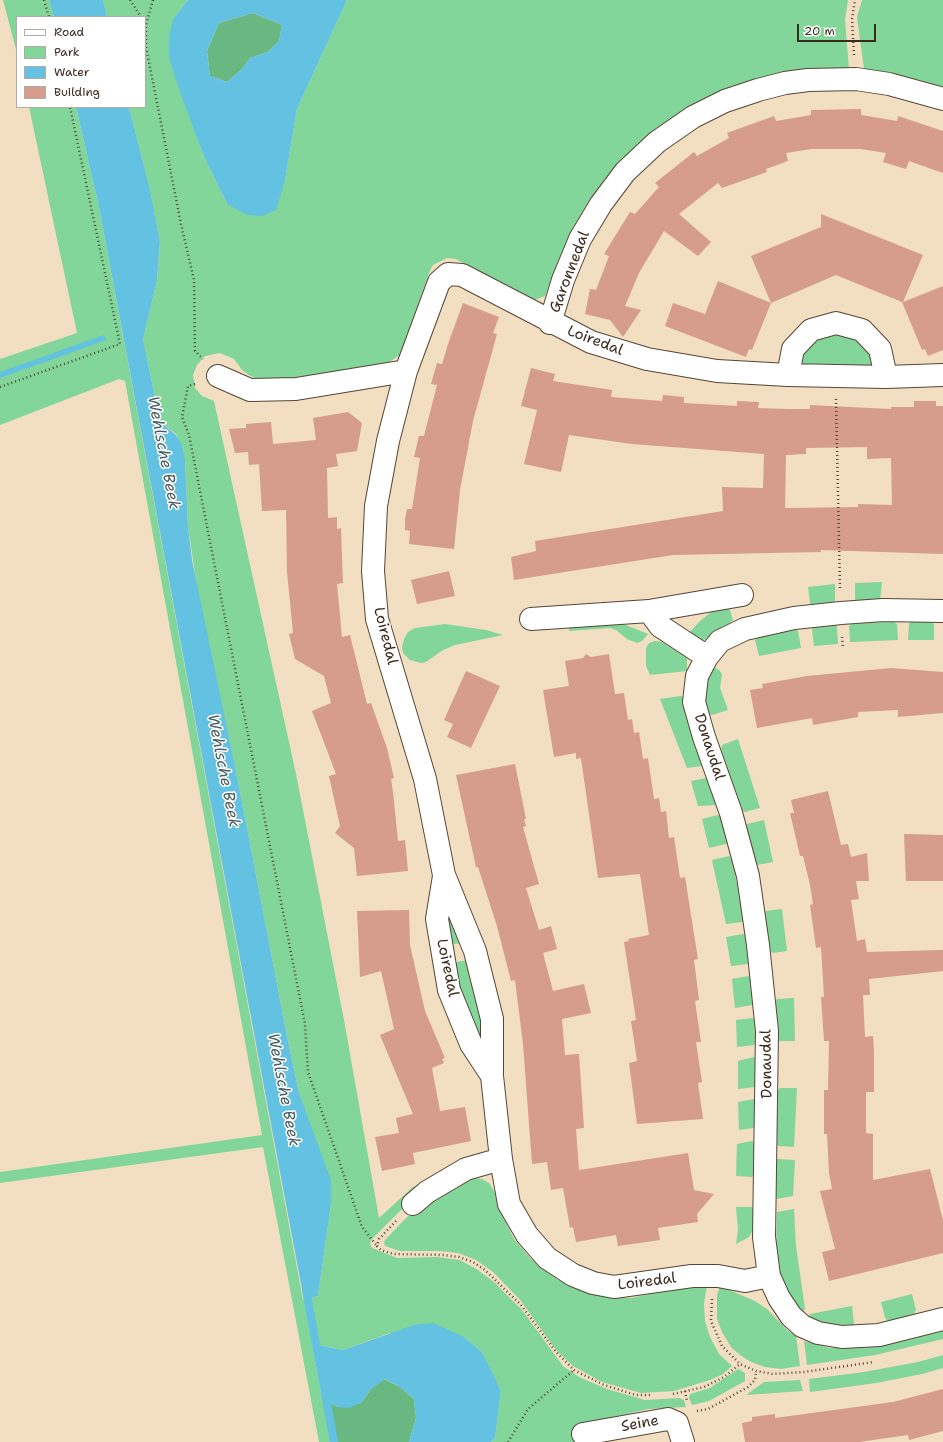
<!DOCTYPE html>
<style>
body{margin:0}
#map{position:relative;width:943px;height:1442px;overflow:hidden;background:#f2dec1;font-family:"Shantell Sans",sans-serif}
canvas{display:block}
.legend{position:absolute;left:16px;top:16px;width:130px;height:92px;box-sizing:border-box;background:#fff;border:1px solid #b1aaa5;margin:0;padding:5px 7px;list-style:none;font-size:12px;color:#3b2a1e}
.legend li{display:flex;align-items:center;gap:8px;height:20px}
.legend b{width:20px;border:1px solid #b1aaa5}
.scale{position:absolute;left:797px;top:24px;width:79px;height:18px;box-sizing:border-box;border:2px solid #3b2a1e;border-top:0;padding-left:5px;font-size:12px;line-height:14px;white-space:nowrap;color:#3b2a1e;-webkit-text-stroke:3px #fff;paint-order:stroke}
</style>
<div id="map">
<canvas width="943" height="1442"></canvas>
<ul class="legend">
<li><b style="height:5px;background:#fff"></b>Road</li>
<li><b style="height:11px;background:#82d699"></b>Park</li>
<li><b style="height:11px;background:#63c1e1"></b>Water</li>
<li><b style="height:11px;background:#d69d8d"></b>Building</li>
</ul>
<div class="scale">20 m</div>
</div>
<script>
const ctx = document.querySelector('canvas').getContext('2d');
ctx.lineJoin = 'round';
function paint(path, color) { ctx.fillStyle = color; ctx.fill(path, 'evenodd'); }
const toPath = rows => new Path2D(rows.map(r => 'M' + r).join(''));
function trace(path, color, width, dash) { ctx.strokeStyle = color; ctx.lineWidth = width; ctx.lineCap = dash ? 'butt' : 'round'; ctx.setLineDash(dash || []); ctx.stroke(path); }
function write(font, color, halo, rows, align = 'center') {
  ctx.font = font + ' "Shantell Sans",sans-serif'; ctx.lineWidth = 3; ctx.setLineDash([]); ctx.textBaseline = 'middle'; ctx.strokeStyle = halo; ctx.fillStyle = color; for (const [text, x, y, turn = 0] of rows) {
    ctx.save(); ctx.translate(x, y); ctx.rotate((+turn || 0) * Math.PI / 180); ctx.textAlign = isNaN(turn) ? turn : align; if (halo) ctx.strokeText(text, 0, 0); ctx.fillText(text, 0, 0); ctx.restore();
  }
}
paint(toPath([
 [3,0,49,0,54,17,17,17,17,53],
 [103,0,188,0,173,19,169,58,203,154,227,204,285,180,297,109,347,0,848,0,845,20,849,69,816,69,784,73,653,132,628,154,607,177,588,202,573,227,545,296,537,299,527,300,456,259,447,258,433,265,429,273,400,355,389,362,332,373,271,380,255,378,249,375,242,370,234,359,220,353,205,356,197,365,193,375,195,388,202,396,214,401,296,774,344,1020,379,1218,414,1186,415,1190,412,1199,372,1239,370,1243,372,1248,397,1258,437,1257,460,1260,478,1270,494,1282,522,1310,563,1366,579,1377,607,1389,645,1400,679,1398,684,1400,686,1407,648,1409,575,1426,578,1442,491,1442,495,1438,501,1391,482,1352,464,1337,390,1333,343,1350,312,1344,330,1442,319,1442,263,1147,0,1183,0,1172,262,1135,125,381,119,379,0,425,0,359,77,333,29,107,76,107,99,207,303,1300,318,1296,331,1204,299,1093,287,1036,237,776,199,600,188,527,185,459,176,434,160,422,143,339,157,281,160,243,150,189,129,107,145,107,145,17,107,17],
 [862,0,943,0,943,88,905,77,864,69,857,17],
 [843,332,867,345,876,369,800,366,804,350,816,337],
 [882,582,880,601,857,603,855,600,855,583],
 [835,584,835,601,833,604,813,606,810,603,808,587],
 [728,604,733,620,731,622,704,640,699,640,691,635,690,632,698,623,712,611],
 [911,620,932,621,934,624,934,640,908,640,909,624],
 [894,622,897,624,898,640,850,642,849,626,852,623],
 [590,623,621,623,648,634,642,641,637,643,627,639,616,630,610,628,569,631,569,628],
 [445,624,486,630,503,635,455,645,443,650,426,662,421,663,410,660,403,653,402,647,404,639,408,632,415,628],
 [835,624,837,627,838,644,814,646,812,629,814,626],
 [795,628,798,631,801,648,759,656,755,640,757,636],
 [655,641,662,642,687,658,687,671,650,675,646,666,646,648,649,643],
 [712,666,719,670,722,674,720,688,728,710,712,715,709,714,704,694,706,681],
 [681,696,685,698,705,763,702,766,687,768,660,699],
 [738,739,760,808,745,812,741,810,721,749,722,745],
 [706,778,710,780,717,802,715,805,698,806,691,781],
 [718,815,722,817,728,841,726,844,709,848,702,819],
 [764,820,773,862,757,865,754,864,745,827,747,824],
 [729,856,732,859,744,920,742,922,726,924,712,860],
 [447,903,463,943,454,944,449,941],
 [782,909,787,951,773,953,769,950,764,914,766,911],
 [743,934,747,936,750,961,748,964,731,966,726,937],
 [468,960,483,1020,485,1050,462,1000,453,967,457,962],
 [748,976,752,978,754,1002,752,1005,735,1008,732,979],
 [794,998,795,1041,779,1041,776,1038,774,1003,777,999],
 [753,1018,755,1019,756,1042,754,1045,737,1047,736,1020],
 [754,1057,757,1060,757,1085,755,1087,738,1089,738,1061],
 [780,1088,797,1088,794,1147,779,1146,775,1144,777,1092],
 [754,1099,757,1102,756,1124,754,1128,739,1130,738,1102],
 [752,1141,756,1144,755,1173,752,1177,736,1176,737,1144],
 [777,1159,795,1160,793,1196,777,1199,774,1196,775,1161],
 [474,1178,482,1179,489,1183,494,1191,503,1217,514,1239,531,1259,558,1280,583,1291,605,1296,631,1298,692,1285,707,1285,704,1304,705,1321,710,1337,719,1354,732,1366,723,1374,710,1380,674,1391,641,1393,602,1382,573,1366,556,1350,521,1301,493,1272,476,1260,458,1253,440,1251,400,1251,385,1246,384,1243,385,1240,407,1217,437,1196],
 [736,1207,752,1207,754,1210,754,1228,749,1237,736,1244,738,1230],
 [794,1209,796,1246,805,1309,802,1313,794,1303,779,1273,776,1252,777,1212],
 [720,1286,755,1301,767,1309,788,1331,796,1336,800,1366,781,1369,765,1367,751,1362,740,1355,731,1347,722,1332,717,1319,717,1295],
 [912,1294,916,1310,914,1314,888,1321,885,1318,881,1302],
 [852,1306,854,1324,852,1328,827,1326,809,1317,810,1314],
 [943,1328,943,1339,875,1355,807,1365,804,1341,830,1348,847,1348,871,1346],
 [943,1355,943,1368,922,1374,876,1383,810,1392,809,1379,864,1372,918,1362],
 [738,1369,745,1373,745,1381,709,1401,692,1405,689,1398,690,1394,710,1388],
 [800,1380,803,1391,746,1395,764,1382]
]), '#82d699');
paint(toPath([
 [253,13,282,25,279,41,268,52,250,58,242,69,227,82,210,76,207,51,219,23],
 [384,1379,400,1387,414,1399,416,1418,409,1442,330,1442,322,1399,338,1407,361,1403,371,1389]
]), '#69b781');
paint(toPath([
 [49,0,103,0,107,17,54,17],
 [188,0,347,0,297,109,285,180,276,210,262,216,248,215,227,204,203,154,180,92,169,58,169,37,173,19],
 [253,13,282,25,279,41,268,52,250,58,242,69,227,82,210,76,207,51,219,23],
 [76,107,129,107,150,189,160,242,157,281,143,339,160,422,175,434,181,443,185,459,188,527,192,560,237,776,287,1036,299,1093,331,1180,331,1204,318,1296,304,1300,99,207],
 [104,335,106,340,0,378,0,372],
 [433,1323,464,1337,482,1352,494,1376,501,1391,495,1438,491,1442,409,1442,416,1418,414,1399,400,1387,385,1379,371,1389,361,1403,349,1408,338,1407,322,1399,312,1344,343,1350,414,1325]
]), '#63c1e1');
trace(toPath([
 [306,1290,318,1355],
 [325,1392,334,1442]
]), '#63c1e1', 8);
paint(toPath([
 [861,109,861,115,897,121,898,116,943,131,943,173,909,161,906,169,883,162,886,153,861,149,811,149,786,153,788,161,766,169,767,172,722,188,718,183,679,214,711,242,698,256,664,231,639,273,625,306,641,310,623,337,610,320,585,314,590,289,596,290,609,256,604,254,630,212,635,214,659,187,655,183,694,152,697,156,729,138,727,133,774,116,776,121,811,115,811,110],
 [821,214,923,255,903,302,943,286,943,350,928,356,925,349,922,350,902,302,836,275,771,303,751,256,821,227],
 [718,281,771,303,752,350,749,349,746,357,665,326,673,303,705,314],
 [463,303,499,317,493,333,497,334,473,421,460,490,454,549,409,544,410,531,405,530,405,520,407,509,412,509,420,458,414,457,419,436,424,436,437,385,431,384,437,363,442,364,449,341],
 [531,368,555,374,553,381,612,390,611,397,662,401,663,395,684,397,684,403,737,406,737,401,759,402,758,408,788,409,810,409,810,405,891,409,891,407,914,407,914,401,936,401,936,406,943,406,943,554,821,550,821,552,673,555,514,580,511,557,536,551,535,541,723,511,722,487,763,488,764,454,632,444,569,435,561,472,524,464,537,410,521,406],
 [867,447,867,459,891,458,892,505,858,504,858,507,785,508,786,455,806,454,806,448],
 [348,412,362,423,357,451,336,454,338,466,327,468,328,518,337,517,337,529,341,528,343,583,337,584,342,637,350,635,367,704,371,703,387,748,394,778,391,779,393,792,398,841,405,840,408,871,357,876,354,848,335,833,340,826,329,776,336,774,312,711,331,703,324,676,295,659,289,634,293,633,287,572,286,510,262,511,259,464,249,465,248,452,235,453,229,429,246,428,246,424,271,422,273,444,316,440,313,418],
 [449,571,455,596,417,604,411,580],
 [586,654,591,657,609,654,615,694,624,693,628,720,632,719,634,733,639,732,643,759,648,758,654,799,659,798,661,812,666,811,669,838,674,837,680,878,685,877,698,959,694,960,699,1000,695,1001,701,1042,696,1042,702,1082,698,1083,703,1119,637,1124,629,1063,637,1061,631,1021,636,1020,624,942,629,941,628,939,649,935,640,874,598,878,581,758,576,759,576,753,554,757,543,690,569,686,565,661,583,658],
 [891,668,943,672,943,713,898,717,898,710,858,712,858,717,813,725,812,718,757,728,750,690,763,688,762,684,807,676],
 [466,671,500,686,471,748,447,737,453,724,444,720],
 [515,764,526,819,524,819,526,826,523,827,539,884,526,888,539,930,551,926,557,949,543,953,553,991,584,984,591,1013,562,1019,565,1055,579,1054,584,1128,576,1129,579,1170,688,1153,694,1190,714,1194,697,1214,698,1222,658,1228,660,1240,618,1246,616,1235,576,1242,573,1227,570,1228,563,1188,551,1190,547,1162,532,1164,523,1044,515,980,511,981,497,926,478,867,476,867,456,775],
 [828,791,841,845,848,844,851,857,867,853,869,881,856,881,859,899,851,900,857,941,865,939,867,952,943,950,943,971,869,979,870,995,863,995,865,1037,873,1036,874,1051,874,1092,866,1092,866,1133,873,1134,873,1180,930,1169,943,1220,943,1253,829,1281,822,1252,835,1249,820,1191,832,1189,829,1173,827,1134,824,1134,824,1090,828,1090,829,1041,824,1041,821,997,824,997,821,947,816,948,810,905,813,904,810,885,803,856,800,856,790,813,794,813,791,800],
 [904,834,943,835,943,881,906,881],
 [409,910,410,945,425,1011,445,1058,442,1059,444,1063,432,1068,440,1111,465,1107,471,1141,413,1153,415,1164,382,1171,375,1137,399,1133,396,1118,413,1114,380,1035,394,1029,381,971,360,977,357,911],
 [943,1389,943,1431,909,1440,908,1435,859,1442,745,1442,742,1423,752,1421,752,1417,775,1414,775,1418,893,1402]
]), '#d69d8d');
const minor = toPath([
 [550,323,563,280,580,239,601,204,625,172,657,142,693,117,725,101,758,90,785,83,808,80,856,79,889,84,943,99],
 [788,375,793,349,811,330,836,323,862,330,880,349,886,377],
 [218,376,250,390,296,389,406,371],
 [649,611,742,595],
 [943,611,883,610,841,613,794,618,745,629,720,641,707,657,697,676,694,702,704,737,731,813,748,876,758,945,767,1031,764,1237,769,1276,779,1298,791,1316,802,1326,818,1333,842,1337,879,1335,943,1319],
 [531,619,649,611,660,626,707,657],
 [444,876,437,919,449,990,471,1044,492,1076],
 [413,1204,427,1192,466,1169,501,1159],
 [769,1276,745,1281,718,1276,692,1276,614,1287,593,1283,573,1275,547,1258,527,1235,509,1204,501,1159,492,1076,492,1019,475,951,444,875,425,779,377,619,373,571,376,506,388,441,406,371,439,282,448,274,462,275,591,342,647,359,717,371,788,375,886,377,943,375],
 [583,1434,668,1419,677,1423,683,1442]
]);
trace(minor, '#564536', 24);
trace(toPath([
 [44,0,49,17],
 [130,0,141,17],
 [153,0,146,25,146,47,181,224,194,280,195,351,203,359],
 [854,55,852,19,855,0],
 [195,384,188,386,182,417,189,435,305,1024,308,1072,362,1227,377,1246],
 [0,387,120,344,70,107],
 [836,399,840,588],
 [842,637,843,647],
 [396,1221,379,1239,377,1246,381,1250,393,1254,443,1255,459,1257,473,1262,485,1270,521,1305,556,1352,574,1370,604,1385,636,1395,652,1395],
 [712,1299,711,1321,722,1346,740,1364,756,1371,773,1374,804,1372,874,1362],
 [685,1391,687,1401],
 [673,1394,704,1387,724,1377,740,1364],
 [697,1411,708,1409,748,1387,755,1380,756,1371],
 [508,1442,528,1409,574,1370]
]), '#564536', 2.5, [1, 3]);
trace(minor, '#fff', 22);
write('15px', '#3b2a1e', '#fff', [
 ["Garonnedal",570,272,-69],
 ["Loiredal",595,341,21],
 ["Loiredal",385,636,76],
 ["Donaudal",709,747,72],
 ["Loiredal",447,968,78],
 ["Donaudal",767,1064,-91],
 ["Loiredal",647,1282,-7],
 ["Seine",640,1424,-10]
]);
write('italic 16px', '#495f62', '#fff', [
 ["Wehlsche Beek",163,453,79],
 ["Wehlsche Beek",223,771,79],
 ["Wehlsche Beek",283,1090,79]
]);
</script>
